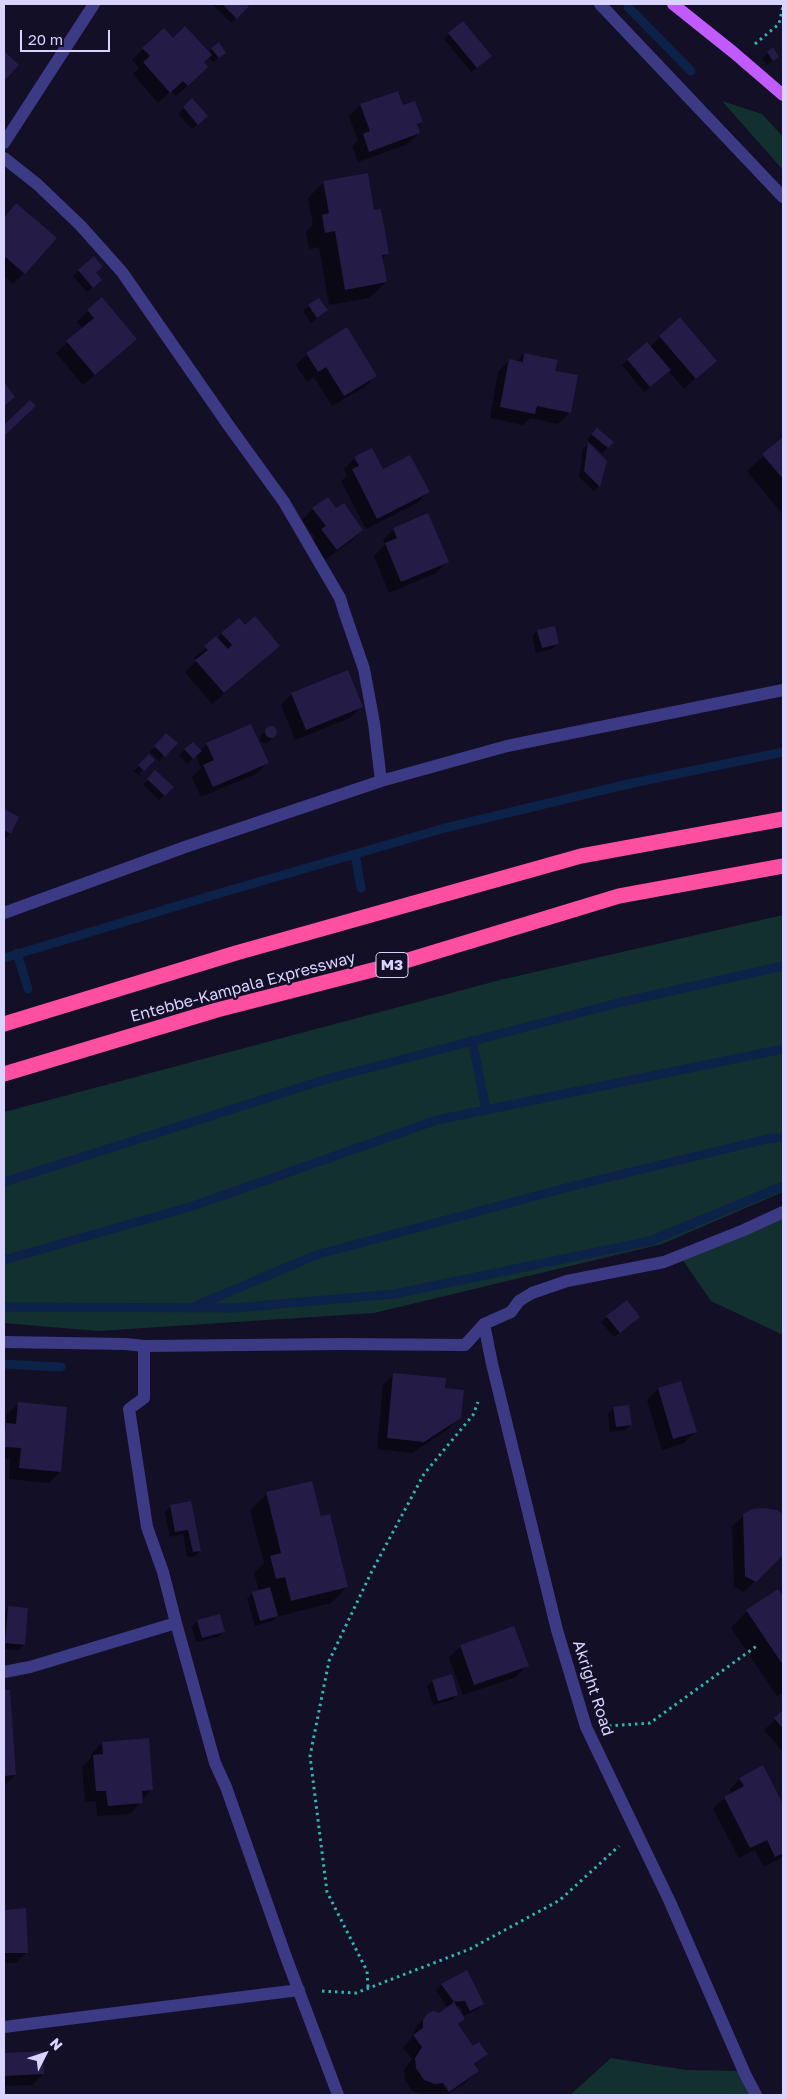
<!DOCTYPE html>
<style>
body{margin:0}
#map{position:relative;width:787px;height:2099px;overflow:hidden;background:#130f26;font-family:"Golos Text",sans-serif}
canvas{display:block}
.frame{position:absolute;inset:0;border:5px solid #d9d4ff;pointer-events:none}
.north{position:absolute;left:20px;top:2029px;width:50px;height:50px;-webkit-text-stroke:4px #130f26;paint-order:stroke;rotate:49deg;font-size:14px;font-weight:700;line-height:20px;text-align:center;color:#d9d4ff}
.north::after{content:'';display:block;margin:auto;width:18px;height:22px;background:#d9d4ff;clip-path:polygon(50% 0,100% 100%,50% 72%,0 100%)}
.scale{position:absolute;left:20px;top:30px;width:90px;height:22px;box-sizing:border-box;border:2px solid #d9d4ff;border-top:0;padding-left:6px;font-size:15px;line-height:18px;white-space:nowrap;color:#d9d4ff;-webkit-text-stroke:4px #130f26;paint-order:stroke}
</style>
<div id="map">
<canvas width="787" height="2099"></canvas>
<div class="frame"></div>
<div class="north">N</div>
<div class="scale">20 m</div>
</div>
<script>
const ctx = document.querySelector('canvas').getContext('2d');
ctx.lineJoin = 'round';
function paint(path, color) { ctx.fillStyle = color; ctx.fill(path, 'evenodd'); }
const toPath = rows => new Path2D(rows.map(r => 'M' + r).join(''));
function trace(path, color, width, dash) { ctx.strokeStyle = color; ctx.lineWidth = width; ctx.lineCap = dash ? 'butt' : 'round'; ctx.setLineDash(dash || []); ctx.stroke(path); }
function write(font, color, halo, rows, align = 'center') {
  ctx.font = font + ' "Golos Text",sans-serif'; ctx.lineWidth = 4.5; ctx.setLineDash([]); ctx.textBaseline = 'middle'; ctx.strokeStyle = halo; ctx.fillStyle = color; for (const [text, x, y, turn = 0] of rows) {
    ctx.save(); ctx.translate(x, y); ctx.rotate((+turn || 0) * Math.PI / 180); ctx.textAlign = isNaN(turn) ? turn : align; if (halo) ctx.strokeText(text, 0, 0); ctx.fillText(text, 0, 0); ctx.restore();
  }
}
paint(toPath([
 [722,101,762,114,783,137,783,170],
 [783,915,783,1192,662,1244,374,1313,98,1331,4,1323,4,1112,500,980],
 [783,1213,783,1335,711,1301,680,1256],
 [611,2058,686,2070,742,2071,755,2095,570,2095]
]), '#12302f');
paint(toPath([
 [212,4,246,4,248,6,231,23],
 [449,34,485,61,471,72,444,39],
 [172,40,208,53,212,49,224,53,213,62,208,56,202,62,196,78,176,96,171,91,158,103,133,74,139,68,132,60,143,49],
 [768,53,777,57,767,65,762,58],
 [192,100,206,116,192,129,178,114],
 [360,105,402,107,422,122,417,127,419,133,408,144,358,162,352,146,358,141,349,116],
 [324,182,373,212,388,253,381,260,386,282,369,298,329,305,319,247,309,249,306,232,313,225,308,198],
 [16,205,24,273,13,284,4,276,4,218],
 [79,271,95,285,87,292,73,276],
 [309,306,321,315,311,323,303,311],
 [88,311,136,339,83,385,56,353,83,329,77,322],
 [680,319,715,361,684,389,669,371,644,392,622,365,647,343,650,347],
 [307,354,376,375,365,387,332,406,314,377,307,382,296,365],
 [524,354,554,372,570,412,558,424,530,418,523,425,490,418,498,372,509,361,516,362],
 [597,429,612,443,602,453,587,440],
 [783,439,783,515,747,471],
 [588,444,599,486,594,491,579,477,583,449],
 [355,458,428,492,417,503,366,529,341,481,347,476,344,469],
 [313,509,335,510,362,530,351,541,325,560,311,541,315,537,302,520],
 [394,529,447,562,436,573,389,593,374,556,385,545,383,540],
 [537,631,558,643,552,649,536,653,532,636],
 [222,634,267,657,212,704,185,672,197,661,194,658],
 [292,694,361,707,350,718,295,740,281,705],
 [269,727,273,727,276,730,277,733,269,742,265,743,261,742,260,737],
 [161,740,176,744,159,761,150,752],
 [192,743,200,751,207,744,267,763,256,774,201,797,192,777,201,768,196,755,187,764,179,755],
 [149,756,153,760,138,775,134,771],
 [156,772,172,787,159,800,143,785],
 [4,811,18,817,10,833,5,839],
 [607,1317,633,1323,614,1337,601,1322],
 [394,1374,444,1390,460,1417,448,1429,412,1453,377,1449,383,1385],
 [658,1389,696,1431,684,1443,662,1450,647,1400],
 [19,1403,60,1472,49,1483,9,1479,10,1459,4,1459,4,1427,6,1424,7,1414],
 [613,1408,631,1424,625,1430,610,1432,608,1414],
 [267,1494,320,1518,347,1587,331,1603,276,1617,272,1621,255,1626,247,1599,252,1593,259,1591,254,1573,264,1563,250,1510],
 [190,1503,200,1550,195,1556,187,1557,183,1534,170,1537,165,1512,171,1506],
 [777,1511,783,1515,783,1553,744,1592,734,1587,732,1527,744,1515],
 [778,1591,783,1598,783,1692,777,1696,731,1628,747,1611],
 [8,1607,24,1645,18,1650,4,1649,4,1612],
 [197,1621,224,1632,218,1637,196,1642,192,1627],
 [461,1646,527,1665,516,1677,463,1695,449,1658],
 [432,1681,457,1694,452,1700,433,1705,427,1686],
 [4,1691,9,1691,15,1775,4,1786],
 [783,1712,783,1752,764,1730],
 [102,1743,151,1790,130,1814,97,1816,96,1801,85,1802,82,1767,91,1758,91,1754],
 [763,1767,783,1807,783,1857,764,1867,755,1850,739,1858,713,1809,724,1798,732,1794,729,1790,740,1779],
 [25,1909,27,1952,16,1963,4,1963,4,1911],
 [467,1972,483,2003,478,2009,464,2016,460,2006,455,2006,463,2019,457,2025,472,2047,487,2054,474,2066,477,2071,466,2082,447,2095,433,2095,431,2093,423,2095,412,2091,405,2080,404,2070,412,2059,403,2047,412,2038,416,2027,427,2015,439,2014,448,2008,436,1990,441,1985],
 [42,2053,43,2074,32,2085,4,2086,4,2054]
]), '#0007');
trace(toPath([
 [628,7,691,71],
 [355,854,361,888],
 [17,953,28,989],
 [4,958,217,894,445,828,628,784,783,752],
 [472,1040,486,1109],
 [4,1182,327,1079,618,1003,783,966],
 [4,1260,193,1206,437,1120,783,1049],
 [196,1306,316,1255,569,1187,767,1139,783,1137],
 [4,1307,234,1308,394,1294,650,1241,783,1186],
 [4,1364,61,1367]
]), '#0c2248', 9);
paint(toPath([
 [222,4,247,4,249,6,237,19],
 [463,21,492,56,477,68,448,33],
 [185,26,212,55,204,62,208,67,188,86,183,81,170,93,143,62,150,56,142,48,164,28,173,38],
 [219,42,226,53,219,58,211,48],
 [773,47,779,57,773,61,767,52],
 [4,51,19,65,6,79,4,78],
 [398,91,403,105,415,101,423,122,417,124,420,133,369,152,363,134,370,131,360,104],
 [192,98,208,116,198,125,183,107],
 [368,173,374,210,381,209,389,254,382,255,387,282,345,290,335,231,325,233,322,215,329,213,323,181],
 [16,203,57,238,25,274,4,256,4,218],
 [94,256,103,267,96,272,102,280,93,288,78,270],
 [102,297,137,339,95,375,66,341,94,318,87,310],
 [319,298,328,310,317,318,308,305],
 [680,317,717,361,696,379,659,336],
 [347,327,377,376,344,396,326,367,318,372,306,353],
 [647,342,671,370,650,387,627,359],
 [524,353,558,360,555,371,578,375,571,413,537,406,535,414,500,407,509,359,523,362],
 [4,382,15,397,4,406],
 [30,400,36,406,4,436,4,425],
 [597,428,614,442,608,448,591,434],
 [783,437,783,479,762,454],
 [588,442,607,461,600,487,584,471],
 [372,448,383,469,410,455,430,492,377,519,352,469,359,466,354,457],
 [328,497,336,508,344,503,363,530,337,550,321,529,326,526,312,508],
 [428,513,449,562,401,582,385,543,397,538,393,528],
 [255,616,280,646,224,693,195,660,208,650,204,646,216,636,228,649,232,645,221,633,239,618,245,625],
 [555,626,559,644,542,648,537,630],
 [348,670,363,707,306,730,291,693],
 [251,724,269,763,213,787,203,765,214,760,206,743],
 '265 732a6 6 0 1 1 12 0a6 6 0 1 1-12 0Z',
 [166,733,178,743,165,757,154,746],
 [193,742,202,751,193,759,184,749],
 [149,754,155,760,144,771,138,765],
 [155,770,174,787,165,796,147,779],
 [4,809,19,817,11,834,4,830],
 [627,1300,640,1317,620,1333,606,1316],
 [393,1373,446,1378,445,1388,464,1390,461,1418,424,1442,387,1438],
 [681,1381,697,1432,673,1439,658,1388],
 [18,1402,67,1407,61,1472,19,1468,21,1448,4,1447,6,1423,16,1424],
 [629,1405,632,1425,616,1427,613,1407],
 [312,1481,321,1516,330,1514,348,1587,291,1601,285,1577,276,1579,270,1556,281,1553,266,1492],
 [191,1501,201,1551,193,1552,188,1530,175,1532,170,1505],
 [764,1508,777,1510,783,1514,783,1555,756,1582,745,1576,743,1514,752,1509],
 [270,1587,278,1616,260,1621,252,1592],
 [778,1589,783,1596,783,1665,746,1610],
 [8,1606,28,1608,25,1645,5,1643],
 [220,1614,225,1632,202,1638,197,1620],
 [514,1626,529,1666,474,1685,460,1645],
 [452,1674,458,1695,438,1701,432,1680],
 [4,1690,10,1690,16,1775,4,1776],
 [783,1710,783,1729,774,1718],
 [149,1738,153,1790,142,1791,143,1803,108,1806,106,1791,96,1791,93,1755,103,1754,102,1742],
 [763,1765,783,1804,783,1853,775,1857,767,1840,750,1848,724,1797,744,1786,739,1778],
 [26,1908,28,1953,4,1953,4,1910],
 [467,1970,484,2004,470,2011,465,2001,454,2002,465,2019,458,2024,473,2046,479,2042,488,2054,474,2064,479,2071,449,2092,443,2083,435,2084,424,2080,416,2068,415,2058,422,2047,413,2035,423,2028,423,2020,427,2014,433,2011,439,2013,454,2002,441,1984],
 [43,2051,44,2074,4,2076,4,2053]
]), '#241b47');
trace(toPath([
 [755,44,779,24,783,6],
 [609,1726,650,1723,758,1645],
 [368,1987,367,1971,327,1892,310,1756,329,1661,371,1573,424,1474,473,1415,478,1402],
 [322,1991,356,1993,470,1949,560,1900,619,1846]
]), '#2fb8b0', 3, [2.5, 4]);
trace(toPath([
 [600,4,783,197],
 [4,143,94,4],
 [4,158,37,184,80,225,122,272,229,426,284,502,340,598,345,614,364,669,374,723,381,781],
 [4,913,185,847,381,781,507,746,783,690],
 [484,1324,492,1364,557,1630,586,1727,670,1902,745,2074,756,2095],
 [4,1342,125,1344,144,1346],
 [4,1672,30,1667,176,1623],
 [4,2027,299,1990],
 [338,2095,286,1957,226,1787,215,1763,176,1623,163,1572,147,1527,129,1409,144,1398,144,1346,342,1344,465,1345,484,1324,511,1312,519,1301,532,1293,567,1281,664,1262,744,1230,783,1212]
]), '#3d3a85', 12);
trace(toPath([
 [673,4,733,52,783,95]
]), '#c25bff', 12);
trace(toPath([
 [4,1024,236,953,581,856,783,819],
 [4,1074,217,1010,392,965,619,896,783,866]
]), '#ff4fa3', 15);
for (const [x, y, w] of [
 [392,965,32]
]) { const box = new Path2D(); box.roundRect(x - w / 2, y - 12.5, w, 25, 4); ctx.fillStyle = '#130f26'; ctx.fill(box); trace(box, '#d9d4ff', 1); }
write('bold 15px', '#d9d4ff', null, [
 ["M3",392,965]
]);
write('16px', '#d9d4ff', '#130f26', [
 ["Entebbe-Kampala Expressway",243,987,-15],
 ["Akright Road",593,1688,72]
]);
</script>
